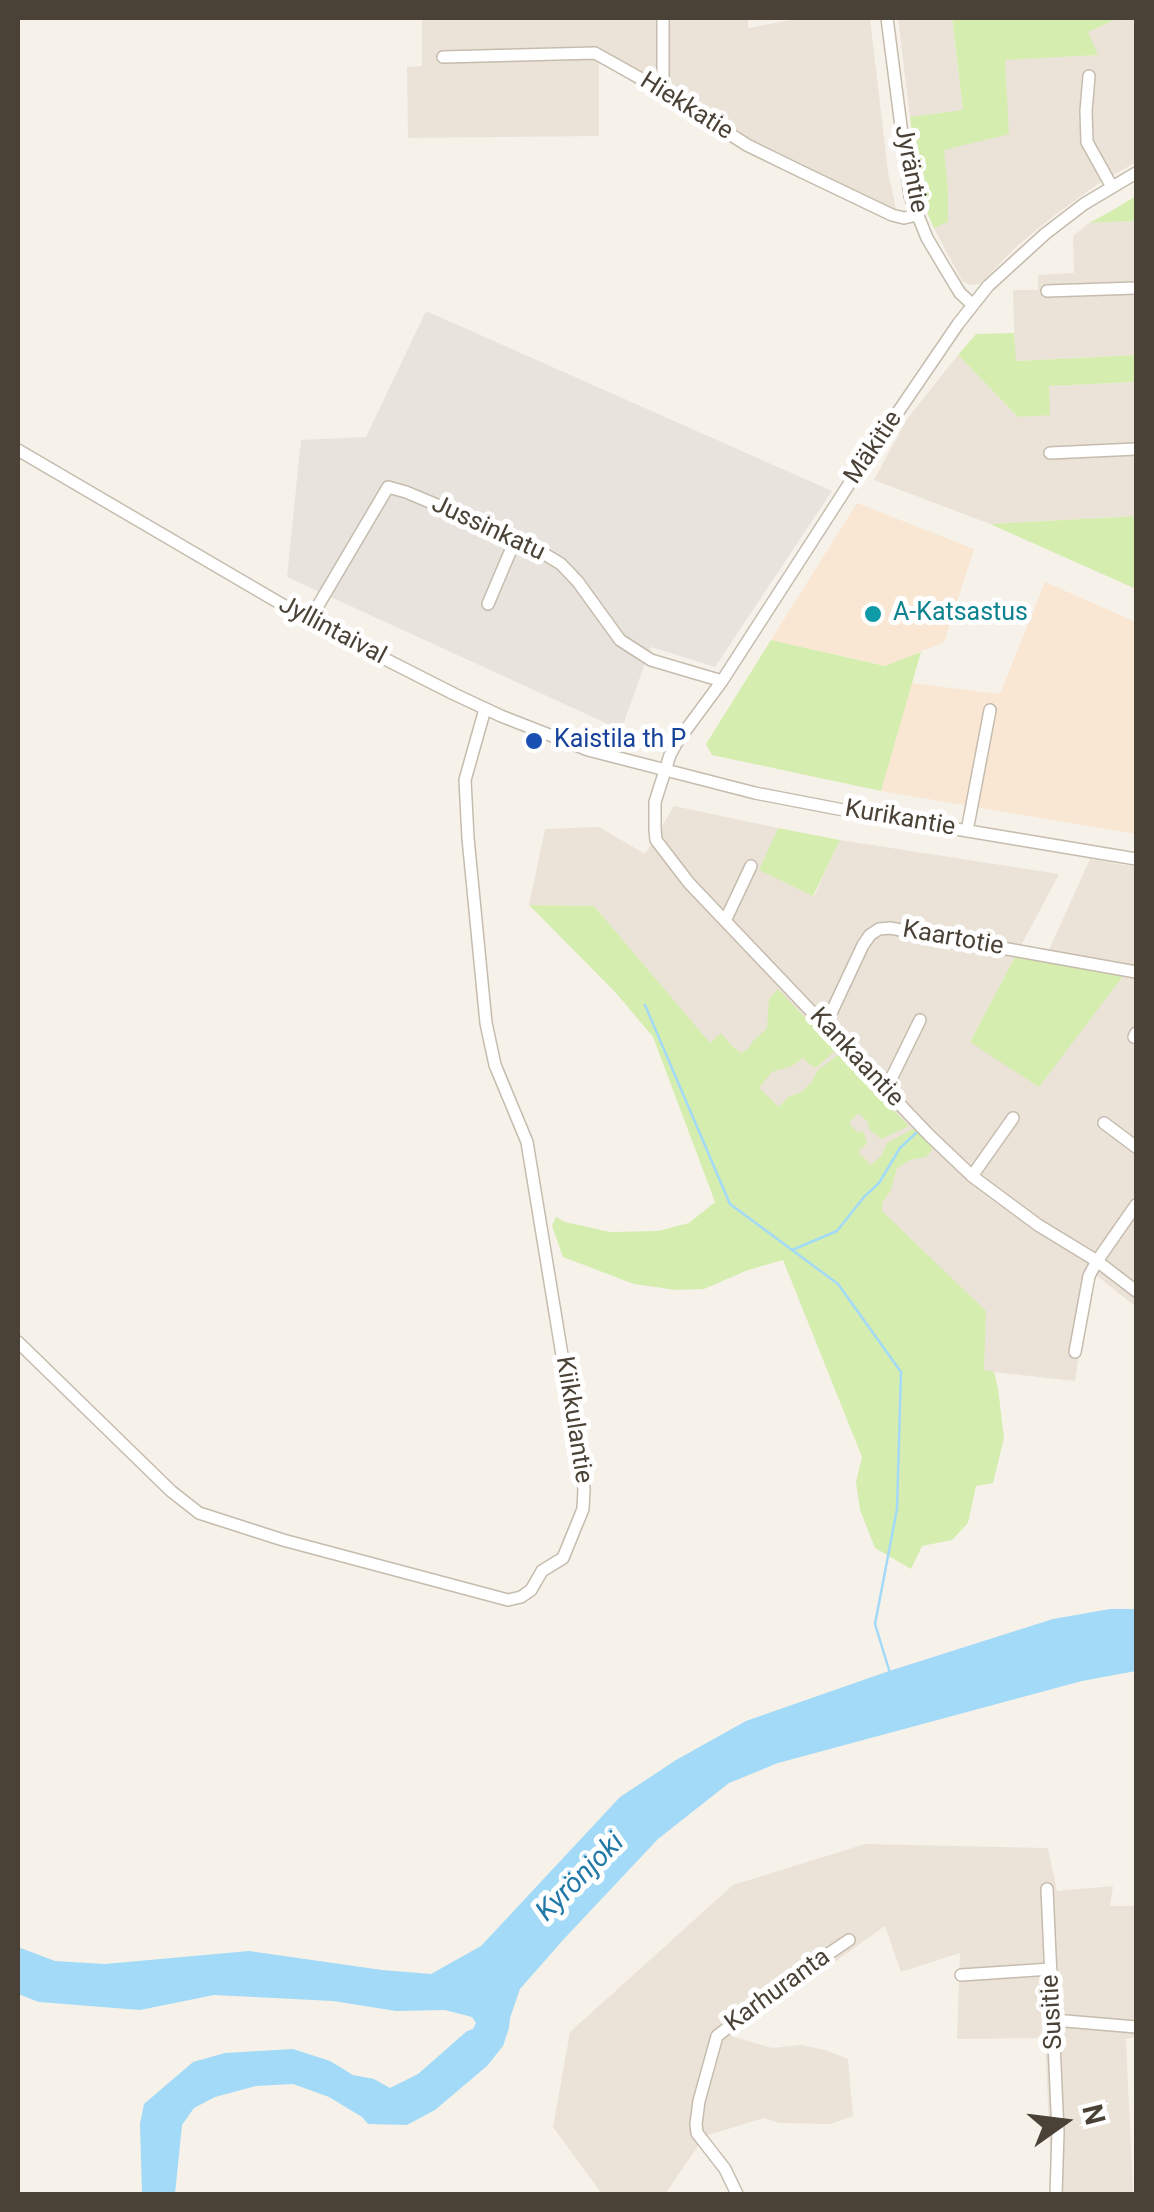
<!DOCTYPE html>
<meta charset="utf-8">
<style>
body{margin:0}
#map{position:relative;width:1154px;height:2212px;overflow:hidden;background:#f6f2ea;font-family:Roboto,sans-serif}
canvas{display:block}
.frame{position:absolute;inset:0;border:20px solid #4b4237;pointer-events:none}
.north{position:absolute;left:1014px;top:2072px;width:100px;height:100px;-webkit-text-stroke:8px #fff;paint-order:stroke;rotate:76deg;font-size:28px;font-weight:700;line-height:40px;text-align:center;color:#4b4237}
.north::after{content:'';display:block;margin:auto;width:35px;height:45px;background:#4b4237;clip-path:polygon(50% 0,100% 100%,50% 72%,0 100%)}
</style>
<div id="map">
<canvas width="1154" height="2212"></canvas>
<div class="frame"></div>
<div class="north">N</div>
</div>
<script>
const ctx = document.querySelector('canvas').getContext('2d');
ctx.lineJoin = 'round';
function paint(path, color) { ctx.fillStyle = color; ctx.fill(path, 'evenodd'); }
const toPath = rows => new Path2D(rows.map(r => 'M' + r).join(''));
function trace(path, color, width, dash) { ctx.strokeStyle = color; ctx.lineWidth = width; ctx.lineCap = dash ? 'butt' : 'round'; ctx.setLineDash(dash || []); ctx.stroke(path); }
function write(font, color, halo, rows, align = 'center') {
  ctx.font = font + ' Roboto,sans-serif'; ctx.lineWidth = 10; ctx.setLineDash([]); ctx.textBaseline = 'middle'; ctx.strokeStyle = halo; ctx.fillStyle = color; for (const [text, x, y, turn = 0] of rows) {
    ctx.save(); ctx.translate(x, y); ctx.rotate((+turn || 0) * Math.PI / 180); ctx.textAlign = isNaN(turn) ? turn : align; if (halo) ctx.strokeText(text, 0, 0); ctx.fillText(text, 0, 0); ctx.restore();
  }
}
paint(toPath([
 [422,18,748,18,748,28,802,18,870,18,888,172,899,223,749,155,599,62,599,136,408,138,407,67,422,66],
 [898,18,952,18,963,111,910,117],
 [1119,18,1136,18,1136,162,1095,186,1055,215,1018,245,980,284,970,285,962,281,934,228,948,221,948,190,943,150,1005,59,1097,55,1087,32],
 [1136,221,1136,355,1015,361,1013,290,1038,290,1038,275,1074,273,1073,236,1089,223],
 [958,355,1018,417,1049,386,1136,382,1136,516,990,524,874,480,907,419],
 [674,806,778,828,760,870,814,896,840,840,1059,874,970,1042,1122,976,1044,961,1090,859,1136,867,1136,1307,1092,1272,1075,1381,984,1371,594,906,529,905,545,829,599,827,645,854],
 [865,1844,1048,1848,1057,1891,1113,1886,1110,1906,1136,1906,1136,2037,1126,2039,1133,2194,1052,2194,1045,2038,957,2039,960,1953,901,1972,885,1926,731,2036,772,2048,801,2045,825,2050,848,2059,853,2116,830,2124,779,2123,764,2118,705,2136,665,2194,602,2194,553,2127,570,2032,733,1885]
]), '#ebe3d8');
paint(toPath([
 [857,503,974,549,944,642,886,666,771,640],
 [1045,582,1136,622,1136,834,881,791,911,683,1000,694]
]), '#f9e7d4');
paint(toPath([
 [426,311,832,491,715,667,651,647,621,730,287,577,301,440,366,437]
]), '#e9e3de');
paint(toPath([
 [952,18,1119,18,1088,32,1098,55,1005,60,1009,134,944,150,948,190,948,222,934,228,921,199,910,117,963,110],
 [1136,196,1136,221,1089,223,1113,210],
 [1014,333,1016,361,1136,355,1136,382,1049,386,1050,415,1018,417,958,355,976,334],
 [1136,516,1136,589,990,524],
 [771,640,885,666,921,652,881,791,712,755,706,744],
 [778,828,840,840,813,896,759,870],
 [529,905,594,906,710,1043,721,1033,732,1046,741,1053,749,1048,752,1042,767,1028,769,999,778,989,836,1050,817,1067,813,1067,803,1058,792,1066,772,1072,759,1088,779,1107,788,1097,801,1092,812,1082,817,1071,838,1055,909,1126,881,1139,869,1129,868,1122,858,1113,849,1123,858,1133,861,1130,864,1133,867,1143,858,1152,871,1165,882,1155,887,1143,913,1129,930,1142,932,1150,926,1157,910,1160,897,1168,891,1190,882,1203,882,1211,986,1311,984,1370,994,1372,998,1388,1004,1438,993,1483,976,1486,968,1523,952,1540,922,1546,911,1569,875,1548,860,1510,856,1482,862,1457,783,1260,748,1270,704,1289,676,1290,634,1284,563,1257,552,1226,556,1217,565,1222,610,1232,658,1231,689,1223,715,1202,653,1037,616,993],
 [1016,955,1123,976,1039,1087,970,1042]
]), '#d6edb0');
paint(toPath([
 [1110,1609,1136,1609,1136,1671,1082,1681,778,1763,729,1783,658,1839,563,1940,520,1989,510,2018,509,2028,503,2046,487,2066,435,2110,407,2125,368,2124,362,2117,329,2097,293,2084,256,2086,215,2097,194,2108,182,2125,175,2194,142,2194,140,2124,144,2104,193,2062,225,2053,293,2049,330,2061,353,2075,374,2079,390,2088,418,2074,467,2031,473,2029,476,2023,472,2017,445,2010,396,2011,333,2001,214,1995,140,2010,39,2002,18,1994,18,1947,55,1961,105,1964,249,1951,382,1970,431,1974,481,1946,620,1797,676,1760,746,1721,889,1671,1053,1619]
]), '#a2daf7');
trace(toPath([
 [645,1005,730,1204,838,1284,901,1372,897,1509,875,1624,890,1673],
 [792,1250,837,1231,864,1197,879,1183,900,1148,916,1133]
]), '#a2daf7', 2.5);
const minor = toPath([
 [887,18,910,196,927,238,946,270,960,293,973,305],
 [443,57,595,53,663,91,747,145,798,170,892,215,904,218,917,215],
 [1089,76,1086,111,1087,142,1112,187],
 [663,91,663,18],
 [1136,173,1084,204,1045,234,988,286,958,324,851,481,722,681,677,742,670,755,655,802,655,829,656,840,689,883,929,1135,972,1176,1038,1225,1097,1261,1136,1291],
 [1047,291,1136,288],
 [18,450,312,622,454,694,501,716,588,750,755,793,854,812,1136,859],
 [1050,453,1136,449],
 [488,604,516,538],
 [312,622,319,604,388,487,406,492,523,541,561,564,578,582,620,640,651,660,722,681],
 [967,831,990,710],
 [726,919,751,866],
 [825,1026,863,945,870,935,879,929,890,928,1136,972],
 [1134,1037,1136,1033],
 [884,1087,890,1081,920,1020],
 [1104,1123,1136,1147],
 [972,1176,1013,1118],
 [18,1342,171,1491,199,1513,283,1540,508,1600,521,1597,531,1590,542,1571,563,1558,583,1509,584,1489,527,1142,495,1065,486,1023,468,838,465,780,485,709],
 [1075,1352,1089,1276,1097,1261,1136,1205],
 [1047,1889,1058,2132,1056,2194],
 [961,1975,1051,1969],
 [1054,2020,1136,2027],
 [737,2194,725,2169,697,2133,696,2124,699,2101,717,2036,791,1979,849,1940]
]);
trace(minor, '#c6bcae', 14);
trace(minor, '#fff', 11);
for (const [x, y, r, color] of [
 [873,614,10,"#0f9aa8"],
 [534,741,10,"#1a4fb4"]
]) { const dot = new Path2D(); dot.arc(x, y, r, 0, 2 * Math.PI); ctx.fillStyle = color; ctx.fill(dot); trace(dot, '#fff', 4); }
write('25px', '#4b4237', '#fff', [
 ["Hiekkatie",686,107,32],
 ["Jyräntie",910,169,79],
 ["Mäkitie",874,448,-56],
 ["Jussinkatu",488,529,25],
 ["Jyllintaival",332,631,28],
 ["Kurikantie",900,819,10],
 ["Kaartotie",953,939,10],
 ["Kankaantie",856,1058,47],
 ["Kiikkulantie",573,1420,81],
 ["Karhuranta",778,1991,-36],
 ["Susitie",1053,2012,-93]
]);
write('25px', '#0d838f', '#fff', [
 ["A-Katsastus",893,614]
], 'left');
write('25px', '#164399', '#fff', [
 ["Kaistila th P",554,741]
], 'left');
write('italic 28px', '#2279a7', '#fff', [
 ["Kyrönjoki",581,1878,-45]
]);
</script>
